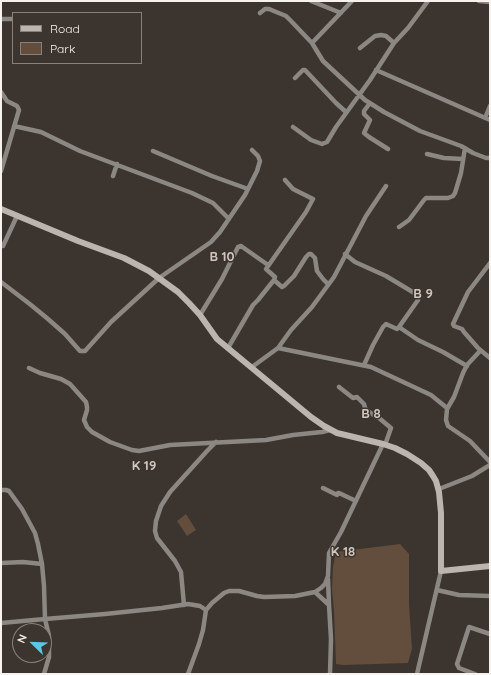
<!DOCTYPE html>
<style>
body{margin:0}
#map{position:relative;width:491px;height:675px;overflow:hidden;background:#3c342e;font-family:Quicksand,sans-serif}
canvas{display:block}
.frame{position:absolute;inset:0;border:2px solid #f8f2ee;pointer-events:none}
.legend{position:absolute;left:12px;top:12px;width:130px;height:52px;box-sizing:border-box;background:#3c342e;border:1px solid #87807b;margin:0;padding:5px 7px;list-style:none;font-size:12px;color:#f8f2ee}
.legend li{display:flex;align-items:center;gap:8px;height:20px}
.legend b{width:20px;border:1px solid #87807b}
.north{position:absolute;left:12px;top:623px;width:40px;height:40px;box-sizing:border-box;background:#3c342e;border:1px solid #87807b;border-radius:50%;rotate:293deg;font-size:11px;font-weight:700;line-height:16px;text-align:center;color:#f8f2ee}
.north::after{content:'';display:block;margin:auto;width:14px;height:18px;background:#59c8e5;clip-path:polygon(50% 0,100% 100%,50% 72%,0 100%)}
</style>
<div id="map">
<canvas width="491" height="675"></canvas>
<div class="frame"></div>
<ul class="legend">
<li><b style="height:5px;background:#bbb4af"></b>Road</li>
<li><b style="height:11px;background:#634e3d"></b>Park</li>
</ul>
<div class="north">N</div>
</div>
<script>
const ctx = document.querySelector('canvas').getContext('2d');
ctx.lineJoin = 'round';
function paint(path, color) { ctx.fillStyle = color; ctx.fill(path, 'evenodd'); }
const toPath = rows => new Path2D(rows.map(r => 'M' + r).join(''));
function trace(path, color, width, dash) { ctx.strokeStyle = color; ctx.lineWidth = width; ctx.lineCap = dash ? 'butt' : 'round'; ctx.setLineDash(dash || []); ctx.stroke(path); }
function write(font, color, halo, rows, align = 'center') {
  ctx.font = font + ' Quicksand,sans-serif'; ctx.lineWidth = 3; ctx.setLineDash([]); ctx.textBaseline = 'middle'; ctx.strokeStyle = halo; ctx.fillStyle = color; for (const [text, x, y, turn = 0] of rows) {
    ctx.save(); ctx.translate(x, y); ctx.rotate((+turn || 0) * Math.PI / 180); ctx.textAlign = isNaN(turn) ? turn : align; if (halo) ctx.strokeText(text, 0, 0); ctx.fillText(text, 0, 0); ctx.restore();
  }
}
paint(toPath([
 [186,514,196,530,187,536,177,521],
 [400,544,409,554,409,604,412,649,408,663,343,665,336,664,334,611,332,589,333,567,336,552]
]), '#634e3d');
trace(toPath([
 [311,1,341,13],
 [352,1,312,43,323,61,365,100,384,112,420,131,461,146,473,153,486,158,490,158],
 [479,1,490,2],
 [260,13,265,9,269,9,286,16,291,21,312,43],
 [1,19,13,19],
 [360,48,375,36,381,35,386,36,394,43],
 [376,70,490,120],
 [295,78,303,70,305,70,336,103,346,112],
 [1,92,7,101,17,106,19,110,1,171],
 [370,103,364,111,364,114,370,120,364,133,369,137,388,149],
 [485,118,490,106],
 [14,126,41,132,80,151,192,193,213,203,229,219],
 [293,127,311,140,322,144,327,142,336,127,370,80,394,43,408,28,428,1],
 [153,151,212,176,248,189],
 [427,154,444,158,463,159],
 [113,176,117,164],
 [285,180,293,189,313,199,306,212,266,269,275,277,274,280,282,287,284,286,294,276,306,257,309,254,311,254,315,258,317,271,323,279,328,284],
 [399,227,409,220,424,200,426,198,448,198,453,196,455,193,461,173,465,148],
 [3,246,17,216],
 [345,254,355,262,386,276,416,294,418,300,399,327],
 [490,263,468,292,453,324,454,326,462,329,464,332,478,348,490,358],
 [1,282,31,305,48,319,65,334,80,351,85,351,111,322,159,278,211,242,220,232,245,195,257,171,260,161,258,156,252,150],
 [200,315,222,279,238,247,241,246,268,265],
 [228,348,253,305,258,300,274,280],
 [278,348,371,367,431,395,447,408],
 [480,351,467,365,463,373,454,397,447,409,446,420,448,426,470,441,490,462],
 [364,365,373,345,383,327,386,324,397,329,399,327,418,340,443,352,467,366],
 [252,367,278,348,291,330,312,307,334,277,366,216,386,186],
 [29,368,40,373,61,379,70,384,86,402,87,407,87,410,84,420,87,427,92,432,110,442,132,450,139,451,170,445,266,440,293,435,322,432,330,430],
 [339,387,353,398,357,397,364,404,365,408,369,412,379,418,391,428,385,445],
 [323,488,337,495,338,493,339,493,356,501],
 [439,489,472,476,490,465],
 [1,490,6,490,9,491,22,509,35,533,38,544,42,564,44,586,45,619,49,636,49,657,44,674],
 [1,563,23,562,42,564],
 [328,578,329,605],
 [437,590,459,595,490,596],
 [315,592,321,588,325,584,328,576,329,553,341,532,383,444],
 [184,605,181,572,175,561,157,538,155,531,156,521,161,506,170,492,207,451,216,442],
 [206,610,212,603,224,593,229,591,239,591,257,596,264,597,295,596,315,592,329,605,331,639,330,674],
 [1,623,45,619,105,614,162,608,188,604,200,606,206,610],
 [188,674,199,644,203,630,206,610],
 [417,674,441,571],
 [475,674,459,668,457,664,469,627,490,634]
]), '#8b8783', 4.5);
trace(toPath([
 [1,209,78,241,124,258,149,271,178,292,189,303,200,315,217,339,311,417,324,426,337,433,383,444,395,448,407,454,421,463,429,470,433,476,436,481,439,492,441,513,441,571,490,566]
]), '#bbb4af', 6);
write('bold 13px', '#cfc5bd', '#3c342e', [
 ["B 10",222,257],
 ["B 9",423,294],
 ["B 8",371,414],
 ["K 19",144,466],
 ["K 18",343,552]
]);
</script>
